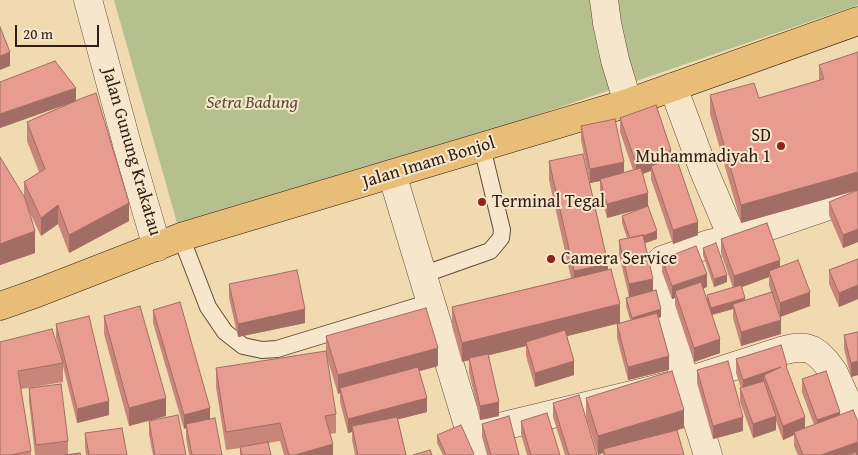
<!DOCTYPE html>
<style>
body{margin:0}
#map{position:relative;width:858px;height:455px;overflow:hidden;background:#f1dab0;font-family:"Gentium Book Plus",serif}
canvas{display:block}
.scale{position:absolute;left:15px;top:25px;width:84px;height:22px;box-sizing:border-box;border:2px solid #311d11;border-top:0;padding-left:6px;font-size:15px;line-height:18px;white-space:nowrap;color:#311d11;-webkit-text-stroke:4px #f6e7cc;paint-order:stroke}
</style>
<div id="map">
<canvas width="858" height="455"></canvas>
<div class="scale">20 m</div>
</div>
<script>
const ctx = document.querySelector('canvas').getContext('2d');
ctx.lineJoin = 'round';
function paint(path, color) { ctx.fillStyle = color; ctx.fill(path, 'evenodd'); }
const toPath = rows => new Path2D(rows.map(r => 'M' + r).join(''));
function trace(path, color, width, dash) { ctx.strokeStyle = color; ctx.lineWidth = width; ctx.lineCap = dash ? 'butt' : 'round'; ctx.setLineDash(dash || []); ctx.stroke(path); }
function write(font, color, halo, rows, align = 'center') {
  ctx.font = font + ' "Gentium Book Plus",serif'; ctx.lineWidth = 4; ctx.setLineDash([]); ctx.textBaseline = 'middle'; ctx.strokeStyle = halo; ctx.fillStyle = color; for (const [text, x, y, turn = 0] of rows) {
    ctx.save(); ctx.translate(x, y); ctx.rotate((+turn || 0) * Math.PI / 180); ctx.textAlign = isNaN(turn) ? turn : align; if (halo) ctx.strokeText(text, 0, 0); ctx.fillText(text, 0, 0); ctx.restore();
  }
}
paint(toPath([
 [114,0,858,0,858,5,181,237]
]), '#b6c08e');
const service = toPath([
 [181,237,208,307,225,332,243,346,262,350,277,349,431,302],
 [422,275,490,251,501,238,502,230,482,147]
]);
const minor = toPath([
 [88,0,128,148,157,247],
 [604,0,607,23,615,60,628,103],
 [673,87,704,171,733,239,709,244,662,260,657,267,656,275,658,284,685,382,708,455],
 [392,174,477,455],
 [734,238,858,196],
 [470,434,685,382,781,351,794,348,806,348,812,350,818,354,825,361,834,373,858,426]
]);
const trunk = toPath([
 [0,306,37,293,181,237,628,103,858,21]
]);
trace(service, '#614c39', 18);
trace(minor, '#614c39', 29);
trace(trunk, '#311d11', 29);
trace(service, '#f6e7cc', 16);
trace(minor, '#f6e7cc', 28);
trace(trunk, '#e8bd78', 28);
paint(toPath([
 [819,65,858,190,741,223,710,114,710,95,759,98,819,80],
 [0,82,76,100,129,221,69,253,58,224,41,236,28,209,35,253,0,265,0,157,24,197,24,182,39,172,27,141,27,122,67,104,0,128],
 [620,118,671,159,698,235,673,244,651,179,651,171,643,174,648,206,657,239,645,243,653,291,661,317,658,318,669,370,628,380,617,338,617,324,630,320,626,306,626,298,629,297,619,254,619,240,627,238,622,223,622,216,642,208,607,218,600,192,600,181,590,183,581,140,581,126,624,172,633,170,620,132],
 [549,161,608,269,620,323,567,336,574,375,535,387,526,356,526,346,489,355,499,416,480,420,469,372,469,360,462,362,452,326,452,307,571,278,549,180],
 [858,190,858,242,843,248,829,215,829,202],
 [721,239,780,267,810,306,780,317,775,301,781,334,741,346,733,318,733,309,712,315,720,353,694,362,675,305,675,298,672,299,662,272,662,259,707,287,703,289,707,301,707,295,733,288,721,253],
 [769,277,769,285,771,292,745,301,742,287],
 [703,248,727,282,714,287,703,255],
 [858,259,858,299,839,307,829,284,829,270],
 [229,284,305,323,238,337,229,298],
 [153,310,210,419,222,455,189,455,186,438,186,428,184,429,153,323],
 [104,316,166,416,129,426,104,334],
 [56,324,109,415,77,423,63,366,63,382,21,389,31,455,0,455,0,342,61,356,56,338],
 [858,332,858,386,858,375,851,377,844,349,844,335],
 [326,336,438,366,419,371,427,412,398,419,406,455,355,455,352,440,352,432,348,433,340,402,340,393,338,394,326,354],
 [736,359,787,370,805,428,814,425,802,392,802,379,840,415,858,455,798,455,794,446,794,435,783,440,776,421,776,430,753,438,740,402,740,388,741,388,736,373],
 [216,368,336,414,336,433,330,434,333,455,284,455,280,441,268,443,271,455,240,455,240,448,226,450,216,387],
 [697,370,743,431,713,439,697,383],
 [29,388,68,441,68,454,81,455,35,455,29,401],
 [586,398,684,428,677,430,684,455,603,455,603,453,598,455,586,416],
 [553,403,597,455,565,455,553,417],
 [149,421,186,455,153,455,149,435],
 [521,421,560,455,527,455,521,434],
 [482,424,519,455,487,455,482,437],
 [85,433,127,455,86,455,85,447],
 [437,435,474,455,443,455,437,443]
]), '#c8867b');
paint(toPath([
 [10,52,10,66,0,70,0,56],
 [76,88,76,101,0,128,0,114],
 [671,150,671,164,651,166,651,171,636,176,636,163],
 [624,162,624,176,600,179,600,181,590,183,590,169],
 [858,172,858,190,741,223,741,205],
 [648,193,648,207,607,218,607,204],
 [129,203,129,221,69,253,69,235],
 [58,205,58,224,41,236,41,218],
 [698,222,698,235,673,244,673,230],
 [858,229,858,242,843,248,843,235],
 [35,231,35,253,0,265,0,244],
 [657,231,657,239,631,248,631,241],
 [780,260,780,274,769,271,769,277,734,290,734,276],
 [608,264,608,283,574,290,574,271],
 [707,274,707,287,677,298,675,291,675,298,672,299,672,286],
 [727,275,727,282,714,287,714,279],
 [653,279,653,293,629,298,629,284],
 [858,285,858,299,839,307,839,293],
 [810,292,810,306,780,317,780,303],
 [745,298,745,305,733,304,733,309,711,315,711,308],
 [620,304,620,323,527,346,526,342,526,346,462,362,462,343],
 [305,309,305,323,238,337,238,324],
 [661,309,661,317,632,326,632,318],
 [781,320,781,334,741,346,741,332],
 [720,339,720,353,694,362,694,348],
 [438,348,438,366,341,393,340,388,340,393,338,394,338,375],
 [669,356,669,370,628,380,628,367],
 [574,361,574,375,535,387,535,373],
 [858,361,858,375,851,377,851,363],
 [781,367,764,375,764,387,743,394,743,380],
 [166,398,166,416,129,426,129,408],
 [427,398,427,412,353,431,352,426,352,432,348,433,348,419],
 [109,401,109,415,77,423,77,409],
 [499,402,499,416,480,420,480,406],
 [210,408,210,422,186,424,186,428,184,429,184,415],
 [684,410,684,428,604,453,603,449,603,453,598,455,598,436],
 [840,412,840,425,817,433,817,420],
 [776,416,776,430,753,438,753,424],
 [743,417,743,431,713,439,713,426],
 [805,417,805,431,794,432,794,435,783,440,783,426],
 [858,442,858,455,821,455],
 [333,444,333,455,295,455]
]), '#a26d64');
const building = toPath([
 [0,27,10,52,0,56,0,27],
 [858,52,858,172,741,205,710,95,754,83,759,98,824,79,819,65,858,52],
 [55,61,76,88,0,114,0,82,55,61],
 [96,93,129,203,69,235,58,205,41,218,24,182,45,169,27,122,80,99,96,93],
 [656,105,671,150,636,163,620,118,656,105],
 [615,119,624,162,590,169,581,126,615,119],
 [583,154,608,264,574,271,549,161,583,154],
 [0,157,25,198,35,231,0,244,0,157],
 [676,157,698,222,673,230,651,166,676,157],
 [641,168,648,193,607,204,600,179,641,168],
 [858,190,858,229,843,235,829,202,858,190],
 [648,206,657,231,643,236,643,235,630,238,622,216,648,206],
 [767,223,780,260,734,276,721,239,767,223],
 [643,235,653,279,629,284,619,240,643,235],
 [716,243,727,275,714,279,703,248,716,243],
 [696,246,707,274,672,286,662,259,696,246],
 [858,259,858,285,839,293,829,270,858,259],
 [798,260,810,292,780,303,769,271,798,260],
 [611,269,620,304,462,343,452,307,611,269],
 [297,270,305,309,238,324,229,284,297,270],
 [701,282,720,339,694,348,675,291,701,282],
 [741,285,745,298,711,308,707,295,741,285],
 [656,290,661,309,632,318,626,298,656,290],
 [772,292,781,320,741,332,733,304,772,292],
 [180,302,210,408,184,415,153,310,180,302],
 [140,306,166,398,129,408,104,316,140,306],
 [426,308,438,348,338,375,326,336,426,308],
 [657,313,669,356,628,367,617,324,657,313],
 [89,316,109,401,77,409,56,324,89,316],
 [52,329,63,363,18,371,31,451,10,455,0,455,0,342,52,329],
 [565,330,574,361,535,373,526,342,565,330],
 [858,332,858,361,851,363,844,335,858,332],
 [781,345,787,365,786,366,805,417,783,426,764,375,781,367,743,380,736,359,781,345],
 [326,351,336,414,325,416,333,444,295,455,289,455,280,423,226,432,216,368,326,351],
 [488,354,499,402,480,406,469,358,488,354],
 [728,361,743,417,713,426,697,370,728,361],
 [418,367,427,398,348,419,340,388,418,367],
 [672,371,684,410,598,436,586,398,672,371],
 [826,371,840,412,817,420,802,379,826,371],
 [764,381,776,416,753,424,740,388,764,381],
 [61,384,68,441,36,445,29,388,61,384],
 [579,395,597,455,569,455,553,403,579,395],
 [853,410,858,422,858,442,821,455,803,455,794,432,853,410],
 [547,413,560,455,531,455,521,421,547,413],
 [178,415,186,455,155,455,149,421,178,415],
 [509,416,519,455,491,455,482,424,509,416],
 [397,417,406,455,358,455,352,426,397,417],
 [215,418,222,455,192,455,186,424,215,418],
 [461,425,474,454,472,455,446,455,437,435,461,425],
 [122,428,127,455,89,455,85,433,122,428],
 [677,430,684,455,605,455,603,449,677,430],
 [268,442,271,455,242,455,240,447,268,442],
 [430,450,432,455,413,455,430,450],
 [856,452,857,455,846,455,856,452],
 [80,453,81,455,64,455,80,453]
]);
paint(building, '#e89c8f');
trace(building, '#a26d64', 1);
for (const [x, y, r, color] of [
 [781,146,5,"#8f2418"],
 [482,202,5,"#8f2418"],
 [551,259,5,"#8f2418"]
]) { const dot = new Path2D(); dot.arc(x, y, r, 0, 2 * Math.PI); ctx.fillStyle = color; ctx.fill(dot); trace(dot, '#f6e7cc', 2); }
write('italic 18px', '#594e36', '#f6e7cc', [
 ["Setra Badung",252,103]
]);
write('18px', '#311d11', '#f6e7cc', [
 ["SD",771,136,"right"],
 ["Muhammadiyah 1",771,157,"right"],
 ["Terminal Tegal",492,202],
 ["Camera Service",561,259]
], 'left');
write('18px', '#311d11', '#f6e7cc', [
 ["Jalan Gunung Krakatau",131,152,74],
 ["Jalan Imam Bonjol",429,163,-17]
]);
</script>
